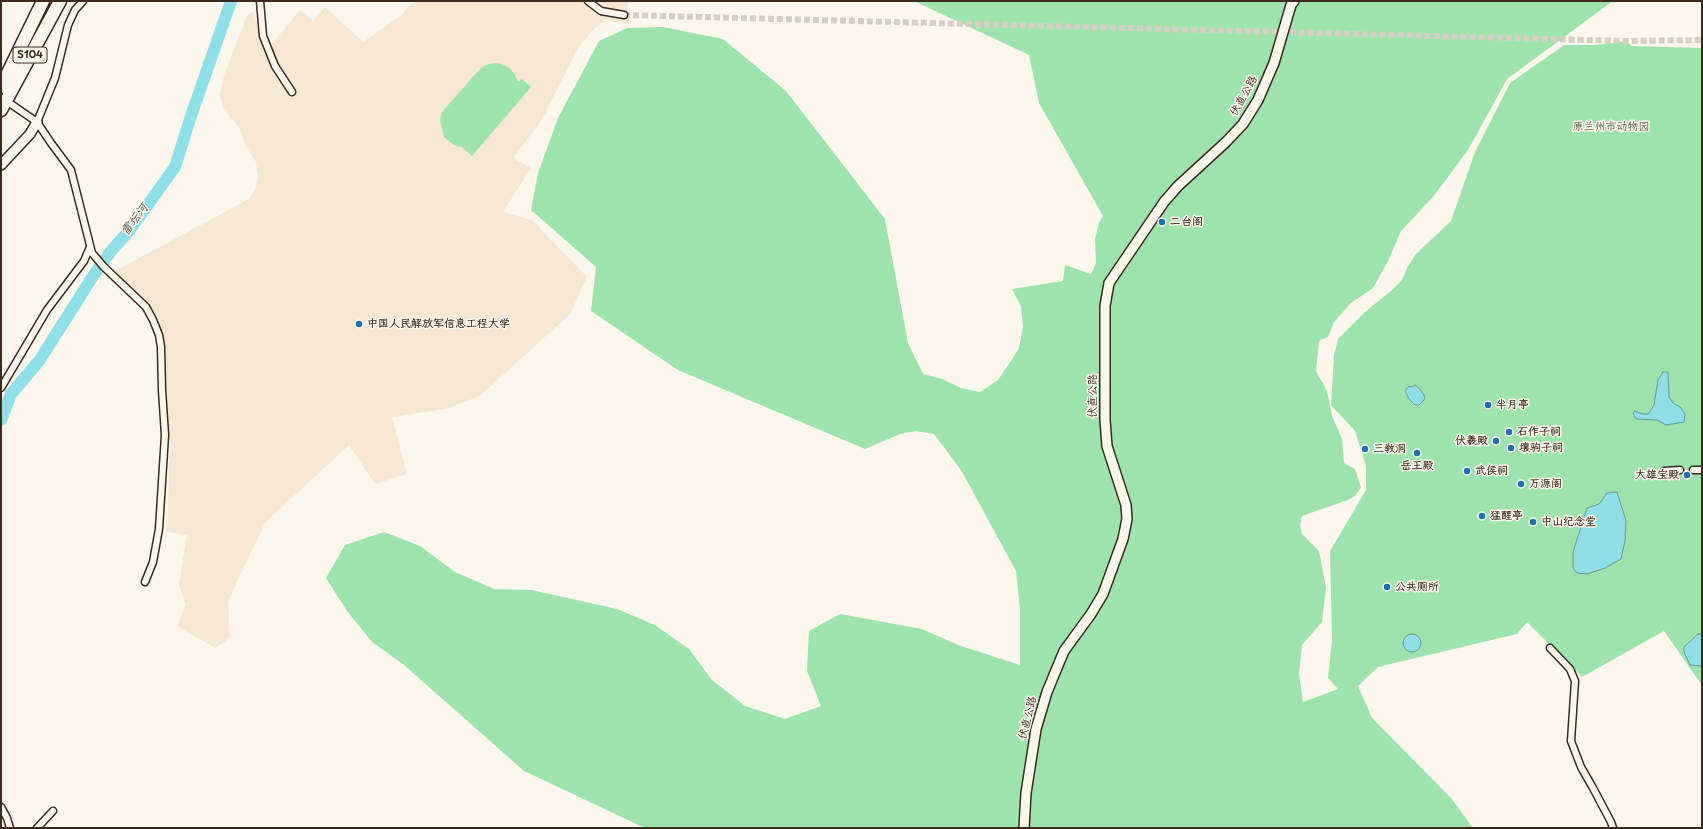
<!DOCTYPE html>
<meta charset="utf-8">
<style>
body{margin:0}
#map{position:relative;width:1703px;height:829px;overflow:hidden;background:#fbf7ec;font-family:"Playpen Sans",sans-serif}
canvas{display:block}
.frame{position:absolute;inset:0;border:2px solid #3b2a1e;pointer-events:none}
</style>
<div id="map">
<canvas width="1703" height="829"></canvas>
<div class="frame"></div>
</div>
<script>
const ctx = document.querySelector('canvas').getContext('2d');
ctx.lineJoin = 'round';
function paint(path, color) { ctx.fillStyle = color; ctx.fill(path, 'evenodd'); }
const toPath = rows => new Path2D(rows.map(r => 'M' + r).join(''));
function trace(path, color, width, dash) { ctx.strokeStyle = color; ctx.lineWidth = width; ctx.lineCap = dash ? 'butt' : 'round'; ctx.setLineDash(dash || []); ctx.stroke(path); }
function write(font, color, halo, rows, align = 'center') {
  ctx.font = font + ' "Playpen Sans","LXGW WenKai TC",sans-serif'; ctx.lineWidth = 3; ctx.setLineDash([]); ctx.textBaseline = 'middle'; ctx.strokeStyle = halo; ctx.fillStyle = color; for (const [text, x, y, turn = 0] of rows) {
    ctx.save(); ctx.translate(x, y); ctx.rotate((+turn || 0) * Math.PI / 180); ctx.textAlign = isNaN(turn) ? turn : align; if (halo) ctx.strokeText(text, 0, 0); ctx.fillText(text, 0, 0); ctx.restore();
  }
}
paint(toPath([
 [414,1,628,1,629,24,607,20,596,27,578,48,541,121,513,158,531,168,503,212,532,220,587,277,570,314,480,396,445,409,392,417,407,474,375,484,349,445,265,523,228,601,230,638,215,648,177,626,186,605,179,585,187,535,167,532,170,444,161,332,155,315,143,300,117,276,115,272,117,270,249,199,256,188,258,177,256,162,245,145,240,128,224,110,220,95,224,76,246,18,250,13,254,12,265,52,300,10,313,21,325,7,363,42,400,16]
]), '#f5e7d3');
paint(toPath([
 [914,1,1613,1,1507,79,1468,150,1433,197,1401,231,1388,261,1373,288,1351,303,1334,322,1328,337,1319,341,1316,371,1327,391,1332,416,1342,439,1344,463,1355,469,1361,488,1355,496,1348,500,1302,516,1300,526,1302,534,1319,551,1326,587,1322,622,1302,645,1299,674,1303,702,1338,689,1328,678,1332,640,1330,551,1366,490,1366,466,1355,431,1331,405,1334,355,1338,339,1365,312,1392,290,1402,280,1407,268,1416,254,1451,221,1475,152,1510,83,1564,45,1595,45,1626,41,1632,46,1702,48,1702,685,1664,631,1582,677,1527,622,1517,634,1378,667,1358,686,1372,718,1452,799,1473,828,645,828,524,771,404,665,372,642,347,611,326,578,345,545,384,532,420,546,455,572,494,589,532,590,617,609,655,625,689,649,712,680,745,706,785,719,821,706,807,671,809,631,840,614,922,629,958,645,1020,665,1020,609,1016,571,961,470,934,434,916,431,900,434,865,449,678,370,591,311,596,267,531,210,538,173,558,118,599,41,627,28,663,27,723,39,786,91,885,219,908,343,923,374,942,379,961,388,980,392,998,380,1009,364,1019,348,1023,327,1021,306,1012,289,1063,281,1065,265,1091,274,1096,263,1095,239,1099,223,1103,216,1039,103,1029,55],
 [494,63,502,64,509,68,514,73,518,82,522,79,531,87,472,156,462,147,454,145,444,137,440,120,442,112,480,69,486,65]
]), '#9ee2ae');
const water = toPath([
 [1663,372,1668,372,1669,397,1673,403,1680,407,1685,414,1684,422,1666,425,1657,420,1636,419,1633,413,1635,411,1642,414,1648,414,1651,410,1654,405,1658,380,1663,372],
 [1415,385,1419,388,1424,395,1425,399,1419,405,1415,405,1409,399,1405,391,1409,386,1412,387,1415,385],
 [1617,492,1626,521,1625,541,1621,559,1605,568,1587,574,1577,573,1573,568,1573,552,1587,508,1599,504,1607,493,1617,492],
 '1403 643a9 9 0 1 1 18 0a9 9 0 1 1-18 0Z',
 [1698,634,1701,634,1702,637,1702,666,1690,665,1684,652,1684,647,1698,634]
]);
paint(water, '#8edfe6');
trace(water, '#6d9796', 1);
trace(toPath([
 [1,420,11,394,39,361,93,276,111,251,129,231,175,167,191,116,231,1]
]), '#8edfe6', 12);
trace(toPath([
 [624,15,1626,41,1702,40],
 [1680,470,1693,470]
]), '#d5cec3', 6, [6, 3]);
const street = toPath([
 [260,1,263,36,275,66,292,92],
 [588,1,601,11,624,15],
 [5,100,37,122,51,143,71,170,92,253,104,267,146,307,153,320,159,335,161,347,162,390,165,435,159,529,153,562,145,582],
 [37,122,55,78,68,25,75,10,83,1],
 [1,388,47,310,84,261,90,247],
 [1693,470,1702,470],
 [1664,471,1680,470],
 [1550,648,1570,669,1575,681,1571,741,1581,767,1593,788,1611,822,1613,828],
 [1,807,7,818,10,828],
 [37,828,53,811]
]);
const secondary = toPath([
 [1,165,30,134,37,122],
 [1024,828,1026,793,1036,729,1047,692,1064,651,1091,614,1103,594,1123,539,1127,519,1126,505,1107,446,1105,420,1105,306,1109,283,1164,202,1178,186,1226,142,1243,124,1258,100,1274,63,1291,5,1294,1]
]);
const highway = toPath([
 [1,87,43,1],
 [1,110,60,1]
]);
trace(street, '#3b2a1e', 9);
trace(secondary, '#3b2a1e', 12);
trace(highway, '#3b2a1e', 15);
trace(street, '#fbf7ec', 6);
trace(secondary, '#fbf7ec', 9);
trace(highway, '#fbf7ec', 12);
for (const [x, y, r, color] of [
 [1162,222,4,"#1f6fb2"],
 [359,324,4,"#1f6fb2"],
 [1488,405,4,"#1f6fb2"],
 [1509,432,4,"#1f6fb2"],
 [1496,441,4,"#1f6fb2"],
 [1511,448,4,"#1f6fb2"],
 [1365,449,4,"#1f6fb2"],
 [1417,453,4,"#1f6fb2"],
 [1467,471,4,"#1f6fb2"],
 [1687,475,4,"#1f6fb2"],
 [1521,484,4,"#1f6fb2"],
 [1482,516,4,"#1f6fb2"],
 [1533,522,4,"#1f6fb2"],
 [1387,587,4,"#1f6fb2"]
]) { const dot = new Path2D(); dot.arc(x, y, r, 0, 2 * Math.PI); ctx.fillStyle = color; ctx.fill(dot); trace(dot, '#fbf7ec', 1.5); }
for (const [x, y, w] of [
 [30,55,34]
]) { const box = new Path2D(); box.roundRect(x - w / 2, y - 8, w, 16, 3); ctx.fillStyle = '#fbf7ec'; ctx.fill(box); trace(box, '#3b2a1e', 1); }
write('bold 10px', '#3b2a1e', null, [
 ["S104",30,55]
]);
write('11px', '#3b2a1e', '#fbf7ec', [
 ["伏直公路",1244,96,-61],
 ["伏直公路",1093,396,-90],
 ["伏直公路",1028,718,-76]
]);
write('11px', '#545842', '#fbf7ec', [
 ["原兰州市动物园",1611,127]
]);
write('bold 11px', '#3b2a1e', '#fbf7ec', [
 ["二台阁",1170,222],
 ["中国人民解放军信息工程大学",367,324],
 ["半月亭",1496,405],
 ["石作子祠",1517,432],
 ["伏羲殿",1488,441,"right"],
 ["壤驹子祠",1519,448],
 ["三教洞",1373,449],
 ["岳王殿",1417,466,"center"],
 ["武侯祠",1475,471],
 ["大雄宝殿",1679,475,"right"],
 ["万源阁",1529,484],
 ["猛醒亭",1490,516],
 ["中山纪念堂",1541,522],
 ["公共厕所",1395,587]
], 'left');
write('italic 12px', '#505750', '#fbf7ec', [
 ["雷坛河",135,220,-53]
]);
</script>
